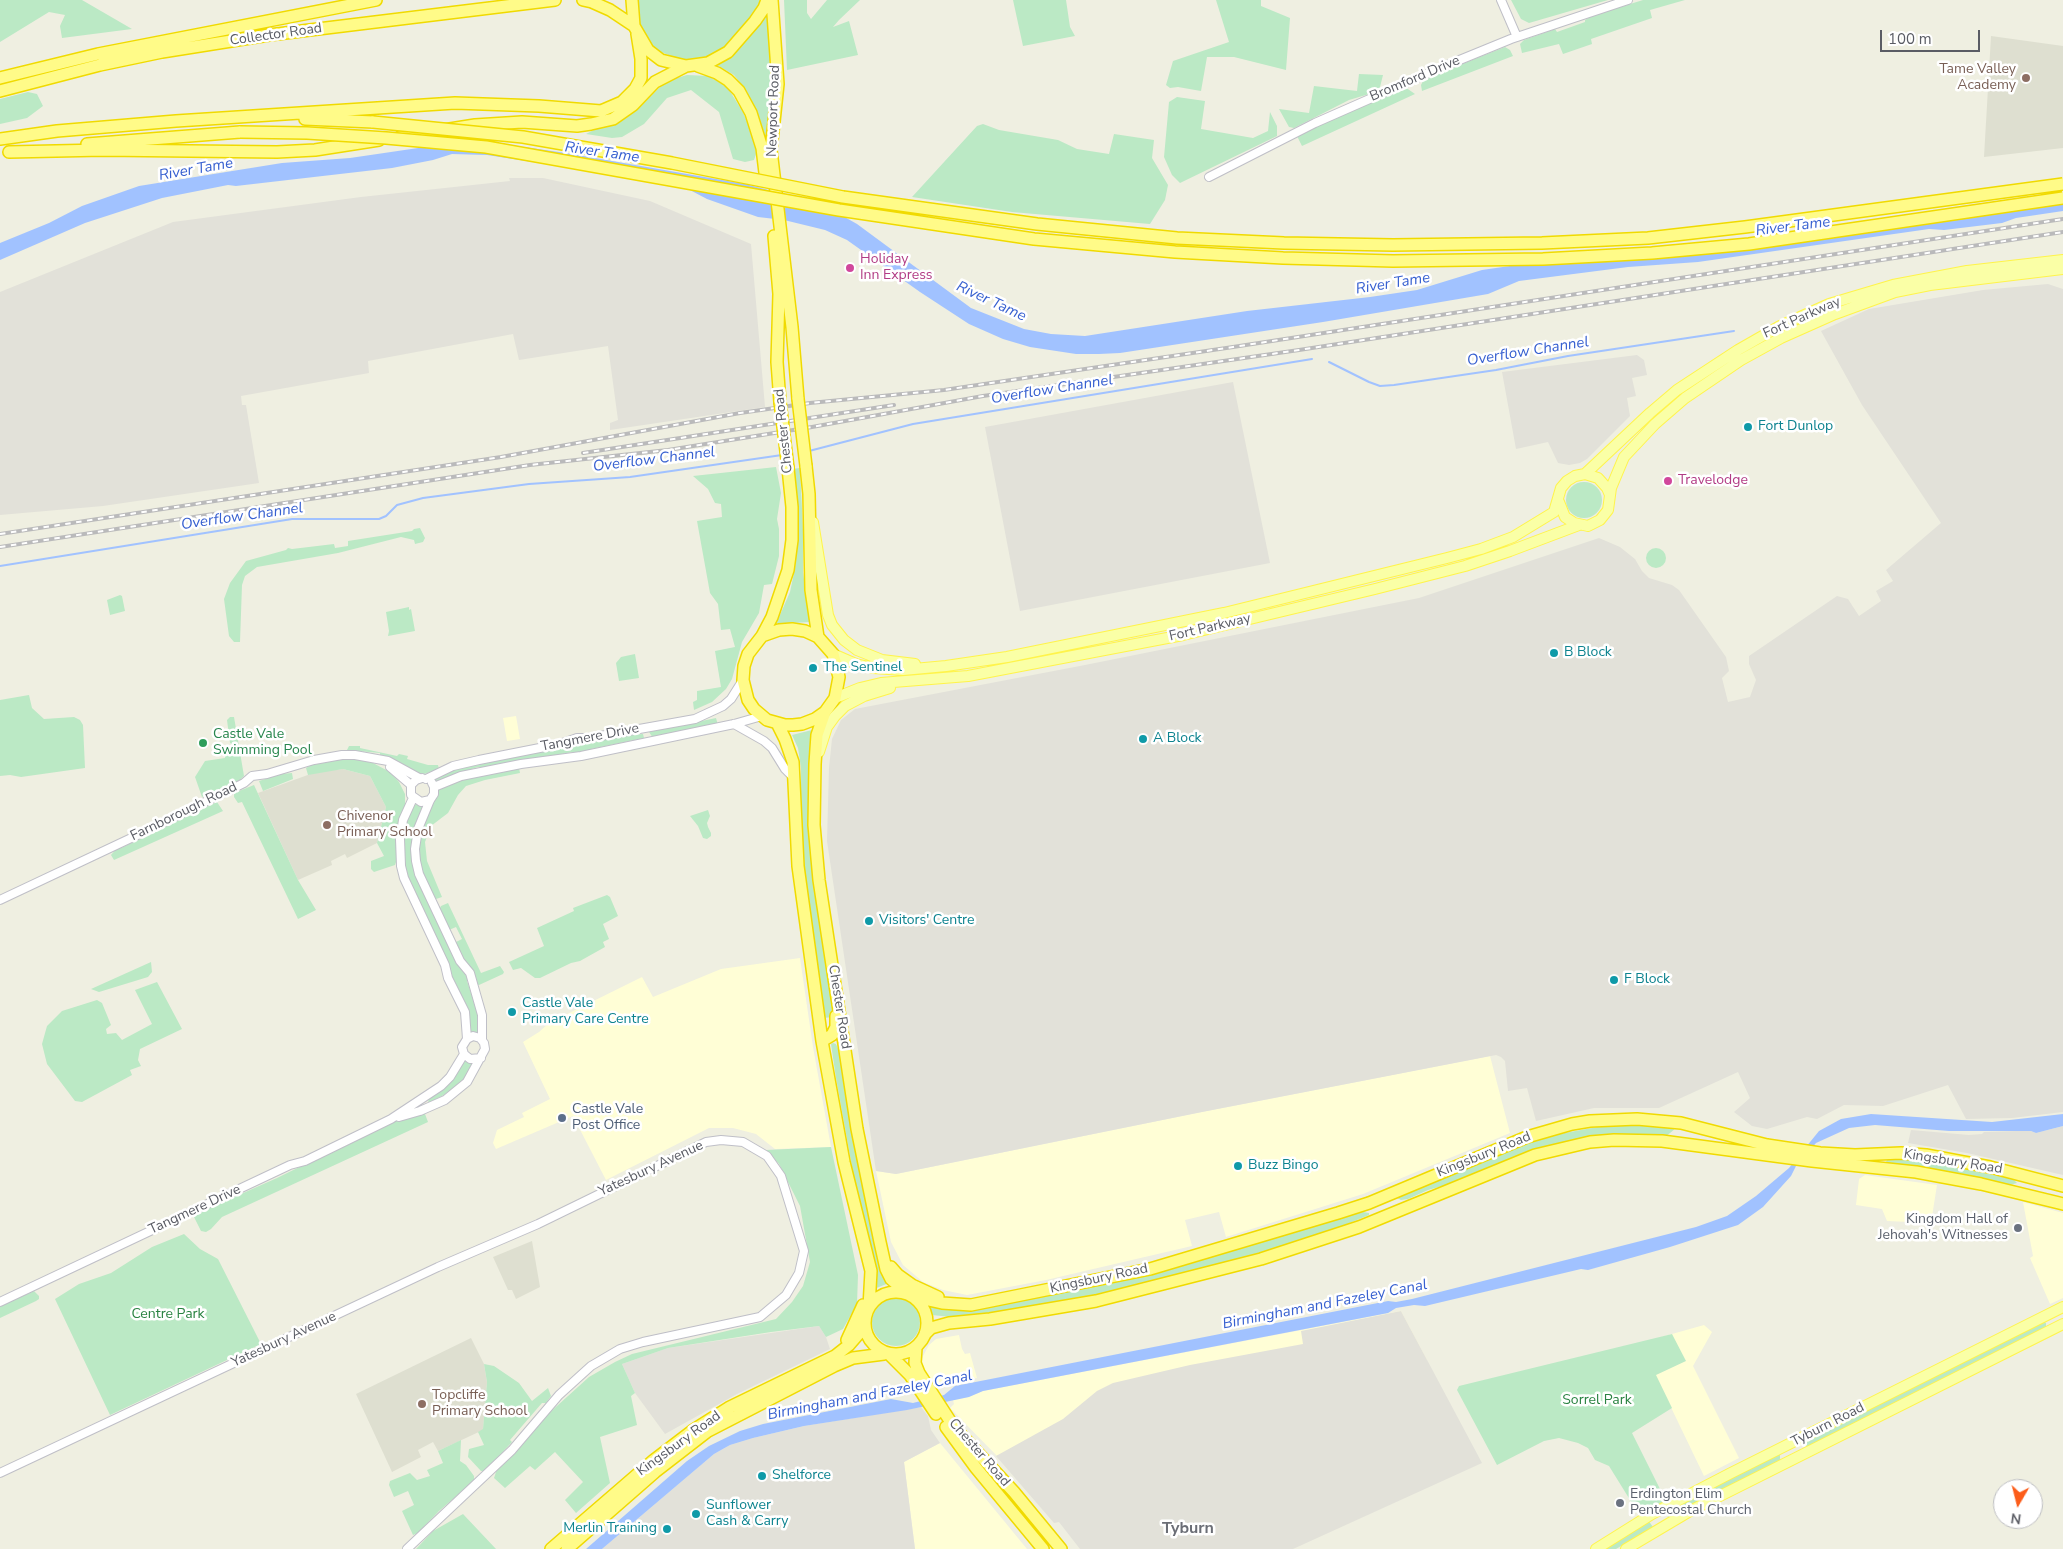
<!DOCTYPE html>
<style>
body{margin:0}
#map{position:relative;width:2063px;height:1549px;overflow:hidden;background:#efefe1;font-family:"Nunito Sans",sans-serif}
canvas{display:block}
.north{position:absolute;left:1993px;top:1479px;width:50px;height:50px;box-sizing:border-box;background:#fff;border:1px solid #bdbec1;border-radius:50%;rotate:188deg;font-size:14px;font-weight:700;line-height:20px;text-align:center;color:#5a5c64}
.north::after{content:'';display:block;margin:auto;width:18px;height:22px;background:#fc5d1a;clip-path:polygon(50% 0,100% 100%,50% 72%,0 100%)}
.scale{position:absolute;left:1880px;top:30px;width:100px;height:22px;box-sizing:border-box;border:2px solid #5a5c64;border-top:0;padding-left:6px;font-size:15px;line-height:18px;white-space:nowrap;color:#5a5c64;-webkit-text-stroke:4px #fff;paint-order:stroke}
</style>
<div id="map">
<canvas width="2063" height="1549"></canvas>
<div class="north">N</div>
<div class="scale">100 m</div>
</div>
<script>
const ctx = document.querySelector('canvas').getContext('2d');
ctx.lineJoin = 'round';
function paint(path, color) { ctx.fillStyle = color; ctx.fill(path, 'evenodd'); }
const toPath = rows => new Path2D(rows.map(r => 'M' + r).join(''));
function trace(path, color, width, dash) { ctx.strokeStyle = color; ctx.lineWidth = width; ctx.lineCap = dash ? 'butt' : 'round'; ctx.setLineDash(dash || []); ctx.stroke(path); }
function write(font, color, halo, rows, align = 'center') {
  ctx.font = font + ' "Nunito Sans",sans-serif'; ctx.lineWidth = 5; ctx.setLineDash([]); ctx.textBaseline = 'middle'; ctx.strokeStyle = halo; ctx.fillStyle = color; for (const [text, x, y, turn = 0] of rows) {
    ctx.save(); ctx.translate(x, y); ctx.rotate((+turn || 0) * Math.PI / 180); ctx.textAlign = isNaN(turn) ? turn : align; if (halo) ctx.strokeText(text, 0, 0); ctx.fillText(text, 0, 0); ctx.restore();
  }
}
paint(toPath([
 [516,716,520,739,507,741,503,718],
 [800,958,813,1047,831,1147,775,1149,756,1134,733,1128,709,1128,606,1180,573,1116,496,1149,493,1143,497,1130,524,1117,522,1113,550,1099,523,1042,539,1032,549,1023,642,977,653,997,721,969],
 [1490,1056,1510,1133,1363,1194,1226,1237,1219,1212,1185,1220,1192,1246,1046,1280,967,1295,943,1290,923,1282,903,1265,891,1242,876,1171,896,1174,1202,1112],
 [1865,1175,1937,1185,1931,1223,1887,1221,1882,1209,1856,1205,1859,1179],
 [2023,1202,2063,1213,2063,1298,2050,1304,2030,1258,2033,1256],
 [1401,1311,1427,1360,999,1458,950,1408,954,1404,953,1400,968,1397,983,1391],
 [1704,1325,1712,1332,1693,1366,1739,1458,1704,1476,1640,1343],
 [959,1335,962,1349,965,1354,970,1353,977,1378,935,1386,924,1373,922,1361,923,1356,929,1345,936,1339],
 [940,1443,1027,1549,915,1549,904,1462]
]), '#fffed6');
paint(toPath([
 [509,178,543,178,650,201,751,244,765,407,610,430,610,423,618,420,608,346,519,360,513,334,368,361,369,373,241,396,242,405,246,405,259,483,103,506,0,515,0,292,173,222,361,197,510,181],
 [2048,284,2063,289,2063,1112,2012,1118,1966,1119,1948,1085,1883,1106,1844,1105,1817,1119,1807,1117,1767,1129,1752,1126,1734,1112,1750,1098,1738,1072,1659,1108,1594,1108,1536,1121,1527,1088,1508,1091,1505,1061,1501,1057,1496,1055,1202,1112,896,1174,876,1171,827,841,829,768,832,739,841,720,855,709,1085,665,1419,598,1599,538,1620,547,1635,559,1642,571,1649,578,1672,585,1679,590,1726,657,1729,671,1722,678,1728,702,1750,697,1756,680,1749,664,1749,656,1837,596,1848,599,1859,616,1881,601,1876,591,1893,581,1886,570,1941,523,1862,405,1821,331,1869,309,1983,290],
 [1637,355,1644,360,1647,375,1632,378,1636,396,1627,398,1630,416,1587,459,1580,463,1569,465,1558,463,1548,442,1516,449,1502,372],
 [1233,382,1270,563,1020,611,985,427],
 [2063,1126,2063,1175,1967,1153,1908,1143,1911,1130,1969,1135,1982,1134,1984,1132,2016,1131,2031,1131,2036,1133],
 [1401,1311,1482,1463,1293,1549,1080,1549,1059,1522,1054,1523,996,1456,1063,1419,1097,1391,1113,1383,1190,1365,1303,1344,1301,1331],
 [819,1326,826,1337,830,1349,737,1394,665,1434,635,1393,622,1364,668,1348],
 [921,1407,928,1416,931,1430,940,1443,904,1462,915,1549,602,1549,714,1454,730,1445,753,1438,804,1426]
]), '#e2e1d9');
paint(toPath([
 [1991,36,2063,46,2063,148,1984,157],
 [343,769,370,776,386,807,377,843,347,858,345,854,331,861,332,865,298,880,258,793,316,772],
 [532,1241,540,1287,516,1299,512,1290,508,1290,493,1257],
 [471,1338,484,1364,487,1382,483,1430,438,1451,433,1442,418,1450,421,1457,392,1472,356,1394]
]), '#dedfd0');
paint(toPath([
 [0,0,82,0,132,29,62,38,60,26,65,15,49,12,0,42],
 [639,0,760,0,757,8,736,37,719,52,696,60,681,60,661,52,654,47,642,31,638,16],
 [784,0,807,0,807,13,811,19,827,0,860,0,839,20,833,27,849,21,858,55,787,70],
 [1013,0,1066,0,1070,27,1075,36,1023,46],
 [1216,0,1261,0,1261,6,1290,18,1286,70,1234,57,1207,57,1201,91,1178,87,1170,88,1166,85,1173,61,1229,42],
 [1511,0,1608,0,1529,23,1521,19],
 [1643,0,1685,0,1650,10,1652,18,1591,39,1592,44,1563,54,1559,44,1522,53,1520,44,1524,40,1555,29,1557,32,1585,22,1585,20,1592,16],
 [769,7,771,101,765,142,747,92,734,75,717,65,728,59],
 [1505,47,1510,50,1513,56,1422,91,1421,85,1424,79],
 [1359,74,1383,75,1379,91,1349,100,1294,128,1289,127,1279,109,1309,113,1314,86,1357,91],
 [687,75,709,76,728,88,743,112,755,141,756,154,754,160,745,162,733,159,719,112,691,90,667,98,644,124,622,137,612,138,586,134,642,105,666,81],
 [1405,87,1415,94,1302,146,1297,136,1300,134],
 [28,92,37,94,43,106,27,118,0,124,0,99],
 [1177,97,1205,101,1201,129,1253,138,1268,131,1270,112,1277,126,1277,136,1180,183,1172,175,1164,157,1169,102],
 [983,124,999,130,1058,140,1077,149,1109,154,1114,134,1154,140,1152,158,1168,185,1165,200,1150,224,1012,212,912,197,977,126],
 [776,467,781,493,777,519,779,529,779,556,772,584,764,585,759,613,742,642,732,679,726,689,712,702,694,710,693,702,697,700,697,691,721,687,715,651,735,647,730,629,721,630,718,604,710,593,697,521,722,517,721,504,715,503,708,489,693,476],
 [800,468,803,529,803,572,810,622,776,624,790,592,795,568,797,544,792,469],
 '1566 500a18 18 0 1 1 36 0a18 18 0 1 1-36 0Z',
 [420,528,425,538,423,542,415,544,414,540,401,537,338,553,257,567,245,576,242,585,240,642,234,642,229,636,224,599,230,583,246,561,286,550,288,548,292,549,334,544,335,548,348,546,348,541,412,531,414,529],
 '1646 558a10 10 0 1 1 20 0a10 10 0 1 1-20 0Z',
 [120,595,122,596,125,611,110,615,107,600],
 [409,607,409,610,411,609,415,631,388,636,389,631,386,612],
 [635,654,639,678,619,681,616,663,621,657],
 [29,695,32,708,44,719,74,717,80,720,83,725,85,768,21,777,10,775,0,776,0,700],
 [230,717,234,717,244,776,239,781,202,797,195,777,205,761,225,758,225,754,234,752,235,749,234,745,230,743,227,720],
 [716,718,718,725,653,738,649,732],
 [816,729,809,781,809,812,833,1017,823,1018,803,858,800,830,801,768,798,748,792,735],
 [643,734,644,738,591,749,586,752,576,754,573,752,490,767,478,767,456,774,437,783,433,777,463,766,576,741,584,742,625,735],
 [349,746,360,746,360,748,397,756,399,754,408,756,407,759,428,765,438,765,439,769,424,774,417,773,380,756,380,753,347,750],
 [331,759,355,759,373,763,390,772,399,782,405,794,405,807,399,823,396,837,397,859,395,865,374,872,371,869,371,861,384,856,377,843,386,807,370,776,343,769,308,775,306,768,315,763],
 [519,768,520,773,485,780,466,786,458,795,448,813,431,826,425,842,427,861,442,897,436,899,433,898,421,869,418,854,422,824,438,791,443,786,455,780],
 [292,773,293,779,263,791,259,781,281,774],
 [254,785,298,880,316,910,298,919,242,802,238,803,234,797,234,793],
 [217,802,223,811,114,860,111,855,118,847,121,848,172,824,177,819,185,817],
 [414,804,425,807,412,857,467,978,467,981,478,1013,479,1033,469,1032,457,991,409,883,404,867,402,838,409,814],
 [708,810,710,816,707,823,708,827,711,833,711,836,707,839,703,838,698,826,690,816],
 [607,895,610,897,618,916,603,924,609,939,603,942,605,947,580,961,571,963,540,978,535,978,521,968,513,970,509,962,544,946,537,928,574,911,573,908],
 [448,903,481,973,500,966,504,972,503,974,479,985,475,984,456,942,462,939,456,927,449,930,439,910,441,906],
 [151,962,152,972,148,977,99,992,91,989],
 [157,982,182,1029,140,1049,138,1060,141,1066,130,1070,132,1075,82,1102,75,1101,47,1064,42,1044,47,1026,62,1011,97,1000,102,1003,111,1025,106,1029,107,1034,116,1033,122,1040,152,1024,135,990],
 [833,1043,836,1044,839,1051,852,1136,877,1258,881,1273,889,1283,874,1289,836,1078,831,1044],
 [464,1058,473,1062,462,1082,442,1096,428,1103,429,1098],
 [419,1113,425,1114,428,1122,222,1217,211,1229,206,1232,201,1231,194,1217,196,1214,277,1178,385,1125],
 [1638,1124,1676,1128,1664,1138,1618,1135,1571,1140,1530,1152,1453,1183,1428,1190,1408,1199,1401,1200,1397,1198,1399,1194,1440,1176,1543,1137,1608,1125],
 [831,1147,858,1275,857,1304,843,1329,826,1337,819,1326,771,1332,668,1348,622,1364,635,1393,631,1396,637,1425,600,1437,610,1483,576,1513,565,1500,583,1482,555,1452,535,1470,530,1466,505,1488,494,1478,497,1469,517,1450,547,1415,589,1377,615,1362,632,1354,776,1319,792,1302,803,1286,810,1262,800,1206,779,1164,766,1150],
 [1890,1158,1931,1162,2013,1179,2017,1183,2010,1185,1951,1172,1887,1163,1886,1161],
 [1363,1212,1369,1213,1369,1215,1306,1241,1197,1272,1115,1293,961,1318,932,1315,929,1309,931,1305,980,1307],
 [184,1234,200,1249,218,1259,261,1344,110,1415,55,1299,79,1284,111,1273,152,1247],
 [34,1291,39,1296,39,1299,36,1301,0,1318,0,1306],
 '872 1322a24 24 0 1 1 48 0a24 24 0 1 1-48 0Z',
 [2043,1321,2046,1323,2046,1328,1808,1447,1803,1445,1803,1442],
 [1672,1334,1686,1361,1656,1375,1672,1408,1632,1433,1666,1501,1640,1516,1609,1466,1595,1460,1588,1448,1578,1443,1559,1438,1544,1441,1497,1465,1457,1390,1459,1386],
 [484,1364,494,1366,519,1383,532,1401,548,1388,551,1396,546,1403,542,1403,510,1440,512,1442,485,1471,481,1471,468,1457,469,1449,484,1445,478,1432,483,1429,487,1382],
 [461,1440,460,1461,466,1465,474,1476,474,1481,439,1511,418,1533,413,1535,402,1511,414,1505,408,1491,394,1497,389,1485,390,1481,410,1473,417,1480,430,1476,427,1470,443,1463,438,1451],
 [1777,1454,1780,1455,1780,1460,1670,1518,1666,1515,1658,1516],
 [463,1514,496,1549,416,1549,433,1531],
 [1648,1520,1653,1527,1616,1549,1601,1549]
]), '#bbe9c5');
paint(toPath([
 [459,142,503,144,566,153,745,184,792,196,841,215,857,224,971,308,1024,329,1051,334,1085,336,1247,311,1370,297,1417,290,1482,270,1572,257,1698,246,2063,201,2063,211,2016,218,2002,223,1944,230,1929,229,1698,262,1628,267,1519,281,1488,294,1323,322,1120,353,1099,354,1076,354,1030,347,1003,339,969,324,920,292,847,240,825,230,784,220,758,217,707,199,688,189,657,181,487,155,452,154,433,160,392,168,236,186,228,185,162,198,85,223,0,260,0,243,49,223,82,206,139,186,282,163,350,158],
 [1871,1114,1992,1122,2063,1114,2063,1126,2036,1133,2031,1131,1949,1131,1875,1125,1849,1128,1816,1143,1796,1166,1791,1176,1763,1207,1738,1225,1670,1247,1588,1270,1581,1269,1425,1306,1414,1305,1396,1308,1388,1313,983,1391,969,1397,907,1410,804,1426,753,1438,730,1445,714,1454,602,1549,586,1549,687,1461,709,1446,740,1431,763,1424,891,1399,913,1403,944,1395,955,1386,1388,1301,1396,1302,1412,1299,1696,1227,1727,1216,1756,1196,1789,1168,1819,1131,1841,1119]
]), '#a1c2ff');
trace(toPath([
 [1329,362,1369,382,1380,386,1394,385,1496,370,1568,356,1734,331],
 [809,451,913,424,1312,359],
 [0,566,292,519,379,519,386,516,397,505,423,498,529,484,630,477,782,455]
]), '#a1c2ff', 2);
const minor = toPath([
 [1501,0,1517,37],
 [1209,177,1315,123,1440,68,1511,39,1628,0],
 [734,724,764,741,772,748,785,769,794,778],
 [390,767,411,785],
 [422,778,416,780,411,785,411,795,421,802,430,800],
 [426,779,453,766,479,760,560,744,577,738,589,738,695,719,723,706,731,699,743,680],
 [432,783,434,787,434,794,430,800,418,829,415,849,416,861,419,874,460,961,470,973,482,1015,482,1040],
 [434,787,461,776,521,764,581,756,734,724,762,716],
 [413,798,403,820,400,839,401,866,404,878,445,965,448,978,465,1012,467,1039],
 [0,900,144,832,244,783,252,776,267,774,314,760,342,755,355,755,388,761,419,778],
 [399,1117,420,1111,445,1100,467,1082,485,1049,484,1043,480,1038,473,1036,467,1039,462,1047,464,1054,470,1059,481,1058],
 [0,1302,290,1165,305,1161,391,1119,441,1086,450,1077,464,1054],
 [0,1473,438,1267,538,1224,706,1142,721,1140,743,1142,767,1156,781,1176,804,1251,799,1273,786,1295,760,1317,643,1342,620,1349,591,1366,559,1395,512,1450,407,1549]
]);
const major = toPath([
 [1585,474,1650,413,1677,390,1738,350,1780,326,1829,304,1893,285,1967,271,2063,260],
 [1559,502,1565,517,1574,523,1588,526,1600,520,1608,510,1611,488,1624,457,1655,424,1685,398,1741,360,1781,338,1835,314,1895,292,1930,285,2063,269],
 [813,522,828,615,832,625,844,640,857,650,882,660,915,664],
 [833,654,856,664,873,668,903,670,946,666,1007,657,1224,613,1447,558,1481,549,1513,537,1554,512,1561,488,1567,481,1575,476,1585,474,1598,478,1607,488,1610,495],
 [835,698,860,688,881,683,968,676,1183,635,1375,589,1465,566,1510,551,1579,525],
 [819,752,827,727,835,716,845,706,864,696,890,688],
 [1596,1549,1652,1514,1731,1473,2063,1307],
 [1626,1549,1690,1511,2063,1324]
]);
const highway = toPath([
 [583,0,592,2,610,10,634,26],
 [632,0,634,26,648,50,661,60,686,66,708,63,728,52,755,21,764,8,767,0],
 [772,0,778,84,771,150,792,327,798,399],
 [698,66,717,73,728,80,739,91,751,113,762,148,766,181],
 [0,78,98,54,376,0],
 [0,91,100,65,162,52,269,35,555,0],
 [305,119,373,122],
 [400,137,475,125,522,122,577,126,591,124,613,119,633,105,655,82,686,66],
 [0,139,57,131,176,121,455,103,539,106,601,111,622,102,635,89,641,78,641,59,637,34],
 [87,144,240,132],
 [9,152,103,150,277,152,315,150,379,140],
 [774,236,779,294,777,362,780,402],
 [806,466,809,494,811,590,818,637],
 [762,636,779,630,792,629,805,631,818,637,833,654,839,677,835,698,825,712,815,719,802,724,793,725,785,725,767,720,754,709,748,700,743,680,744,666,748,654,762,636,772,617,788,570,792,540,792,507,788,468],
 [825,712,817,735,815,764,814,825,819,880,857,1129,880,1242,886,1269,891,1279,907,1293],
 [777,723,785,739,793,762,798,866,822,1041,844,1162,871,1271,869,1307],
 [822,1041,832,1035,836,1027,836,1016],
 [891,1267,898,1275,912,1285,938,1297],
 '865 1323a31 31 0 1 1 62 0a31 31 0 1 1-62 0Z',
 [915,1297,942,1303,971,1305,1150,1269,1338,1213,1369,1203,1527,1137,1572,1124,1590,1121,1637,1119,1681,1123,1767,1145,1820,1153,1855,1155,1901,1153,1926,1155,1990,1167,2063,1186],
 [925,1334,931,1328,949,1323,990,1319,1096,1301,1261,1259,1359,1227,1535,1155,1590,1142,1614,1140,1662,1141,1812,1161,1916,1172,1981,1184,2063,1204],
 [847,1340,863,1305],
 [916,1348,915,1363,919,1373,954,1427,1014,1492,1061,1549],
 [890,1355,910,1375,936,1414],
 [946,1427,976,1468,1043,1549],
 [551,1549,654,1460,692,1431,730,1407,835,1356,849,1345,862,1330,865,1324],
 [567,1549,655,1472,708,1431,834,1366,853,1358,884,1354]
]);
trace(minor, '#bfbfc7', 10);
trace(major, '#fff44a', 12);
trace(highway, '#f0da00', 14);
trace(minor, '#fff', 8);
trace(major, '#faffa6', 10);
trace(highway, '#fffb88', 11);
const rail = toPath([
 [583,453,894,405],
 [0,534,501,457,740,413,810,403,944,390,1233,347,2063,219],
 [0,547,530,465,668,450,812,427,983,396,1299,350,2063,232]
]);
trace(rail, '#bababb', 4);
trace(rail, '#fff', 2, [5.5]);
const highwayBridge = toPath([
 [373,122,523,137,672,163,843,197,1037,224,1177,238,1284,243,1393,245,1542,243,1648,238,1745,227,2063,184],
 [240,132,307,133,386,138,486,147,839,210,1034,239,1175,252,1283,258,1393,261,1543,259,1652,253,1749,244,2063,198],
 [798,399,806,466],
 [780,402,788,468]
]);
trace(highwayBridge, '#f0da00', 14, []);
trace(highwayBridge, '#fffb88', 11);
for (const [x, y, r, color] of [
 [2026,78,5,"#8d6e63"],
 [850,268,5,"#d1479c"],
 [1748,427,5,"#0f9aa8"],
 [1668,481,5,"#d1479c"],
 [1554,653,5,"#0f9aa8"],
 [813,668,5,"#0f9aa8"],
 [1143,739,5,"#0f9aa8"],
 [203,743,5,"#2e9e5b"],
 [327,825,5,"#8d6e63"],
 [869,921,5,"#0f9aa8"],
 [1614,980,5,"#0f9aa8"],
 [512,1012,5,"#0f9aa8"],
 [562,1118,5,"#5c6f8a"],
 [1238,1166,5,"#0f9aa8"],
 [2018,1228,5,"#6b7280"],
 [422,1404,5,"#8d6e63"],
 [762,1476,5,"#0f9aa8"],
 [1620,1503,5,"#6b7280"],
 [696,1514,5,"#0f9aa8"],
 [667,1529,5,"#0f9aa8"]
]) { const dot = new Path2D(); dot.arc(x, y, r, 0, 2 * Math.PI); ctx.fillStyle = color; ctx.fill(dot); trace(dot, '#fff', 2); }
write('14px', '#5a5c64', '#fff', [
 ["Collector Road",276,35,-8],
 ["Bromford Drive",1415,79,-23],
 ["Newport Road",774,111,-88],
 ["Fort Parkway",1802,318,-24],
 ["Chester Road",784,431,-96],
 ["Fort Parkway",1210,628,-13],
 ["Tangmere Drive",590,738,-11],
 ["Farnborough Road",184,812,-26],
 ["Chester Road",839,1007,81],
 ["Kingsbury Road",1484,1155,-22],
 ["Kingsbury Road",1953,1162,9],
 ["Yatesbury Avenue",651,1169,-25],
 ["Tangmere Drive",195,1210,-25],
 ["Kingsbury Road",1099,1279,-12],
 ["Yatesbury Avenue",284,1340,-25],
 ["Tyburn Road",1828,1425,-27],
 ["Kingsbury Road",679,1444,-36],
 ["Chester Road",979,1453,49]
]);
write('14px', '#785e54', '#fff', [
 ["Tame Valley",2016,70,"right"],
 ["Academy",2016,86,"right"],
 ["Chivenor",337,817],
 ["Primary School",337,833],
 ["Topcliffe",432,1396],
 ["Primary School",432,1412]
], 'left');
write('14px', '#b23c85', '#fff', [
 ["Holiday",860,260],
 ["Inn Express",860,276],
 ["Travelodge",1678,481]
], 'left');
write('14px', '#0d838f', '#fff', [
 ["Fort Dunlop",1758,427],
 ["B Block",1564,653],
 ["The Sentinel",823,668],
 ["A Block",1153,739],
 ["Visitors' Centre",879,921],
 ["F Block",1624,980],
 ["Castle Vale",522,1004],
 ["Primary Care Centre",522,1020],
 ["Buzz Bingo",1248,1166],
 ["Shelforce",772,1476],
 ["Sunflower",706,1506],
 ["Cash & Carry",706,1522],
 ["Merlin Training",657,1529,"right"]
], 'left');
write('14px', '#27864d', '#fff', [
 ["Castle Vale",213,735],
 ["Swimming Pool",213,751]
], 'left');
write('14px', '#4e5e75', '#fff', [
 ["Castle Vale",572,1110],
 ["Post Office",572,1126]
], 'left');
write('14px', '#5b616d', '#fff', [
 ["Kingdom Hall of",2008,1220],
 ["Jehovah's Witnesses",2008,1236],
 ["Erdington Elim",1630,1495,"left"],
 ["Pentecostal Church",1630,1511,"left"]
], 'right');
write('14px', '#2a8342', '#fff', [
 ["Centre Park",168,1315],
 ["Sorrel Park",1597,1401]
]);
write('italic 15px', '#3760d0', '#fff', [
 ["River Tame",602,153,8],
 ["River Tame",196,170,-10],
 ["River Tame",1793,227,-7],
 ["River Tame",1393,284,-9],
 ["River Tame",991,302,25],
 ["Overflow Channel",1528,352,-9],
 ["Overflow Channel",1052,390,-9],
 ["Overflow Channel",654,460,-7],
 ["Overflow Channel",242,517,-8],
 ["Birmingham and Fazeley Canal",1325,1305,-11],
 ["Birmingham and Fazeley Canal",870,1396,-11]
]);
write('bold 16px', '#6b6e76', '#fff', [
 ["Tyburn",1188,1529]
]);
</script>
